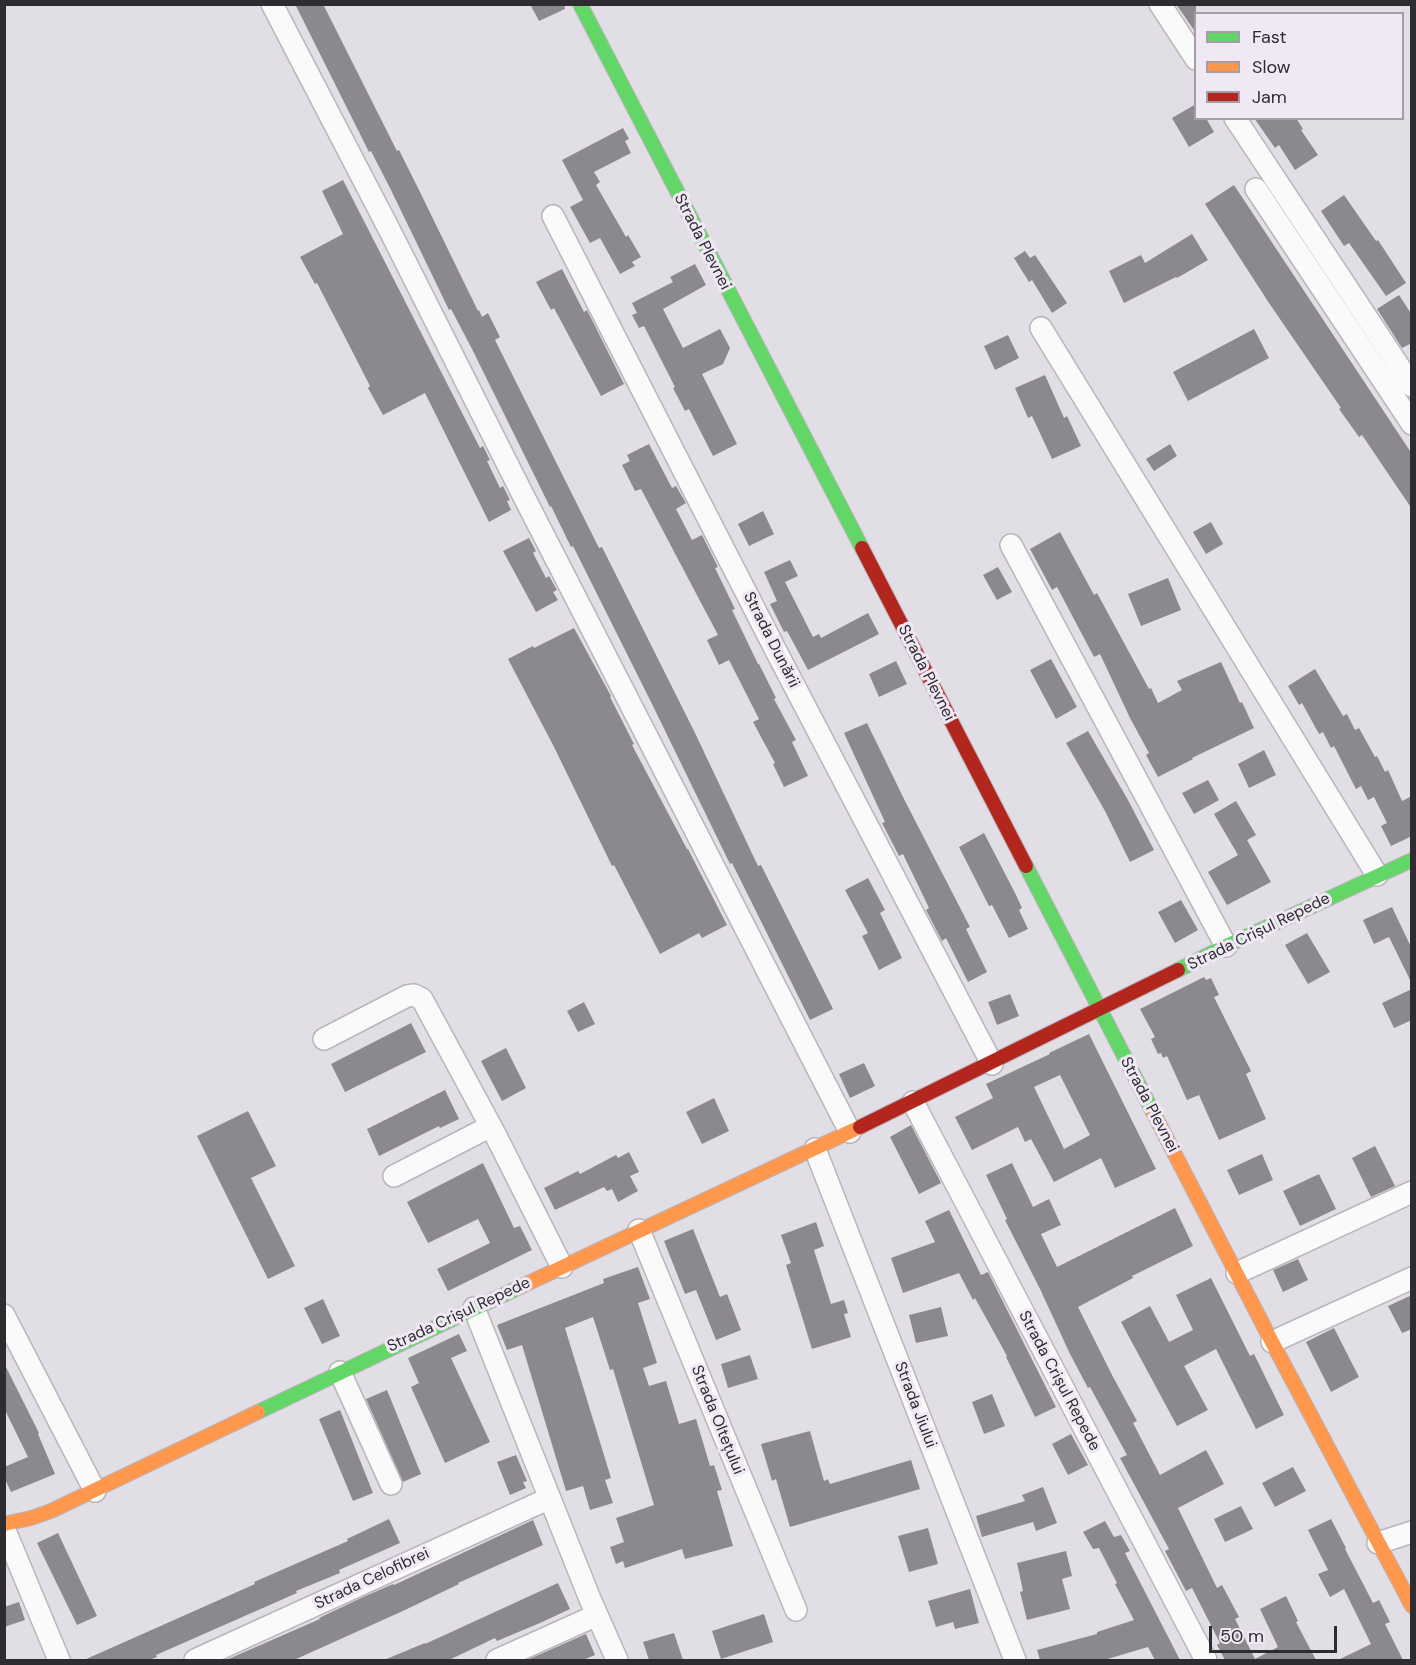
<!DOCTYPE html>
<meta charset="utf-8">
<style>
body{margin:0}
#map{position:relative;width:1416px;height:1665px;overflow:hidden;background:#e2dee5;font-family:"DM Sans",sans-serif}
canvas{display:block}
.frame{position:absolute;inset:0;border:6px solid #2f2c31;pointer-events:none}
.legend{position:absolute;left:1194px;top:12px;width:210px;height:108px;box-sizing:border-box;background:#f0e8f5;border:2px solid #a39da7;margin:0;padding:8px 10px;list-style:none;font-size:18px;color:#2f2c31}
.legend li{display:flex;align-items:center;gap:12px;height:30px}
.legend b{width:30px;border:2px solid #a39da7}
.scale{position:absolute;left:1209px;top:1626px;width:128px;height:27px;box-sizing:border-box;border:3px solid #2f2c31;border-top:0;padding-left:8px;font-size:18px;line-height:21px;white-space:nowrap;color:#2f2c31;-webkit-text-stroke:4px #f0e8f5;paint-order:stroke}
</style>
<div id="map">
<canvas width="1416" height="1665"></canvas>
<div class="frame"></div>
<ul class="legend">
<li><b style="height:8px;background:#63d668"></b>Fast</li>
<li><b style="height:8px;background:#ff974d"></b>Slow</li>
<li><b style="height:8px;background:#b3261e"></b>Jam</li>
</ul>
<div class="scale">50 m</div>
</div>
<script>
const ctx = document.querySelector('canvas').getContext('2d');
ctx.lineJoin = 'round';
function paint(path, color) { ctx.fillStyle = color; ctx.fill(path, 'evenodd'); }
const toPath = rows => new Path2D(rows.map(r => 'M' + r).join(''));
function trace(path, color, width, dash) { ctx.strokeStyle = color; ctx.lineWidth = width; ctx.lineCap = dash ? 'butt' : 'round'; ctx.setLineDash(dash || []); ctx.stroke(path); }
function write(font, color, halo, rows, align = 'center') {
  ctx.font = font + ' "DM Sans",sans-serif'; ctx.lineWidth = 6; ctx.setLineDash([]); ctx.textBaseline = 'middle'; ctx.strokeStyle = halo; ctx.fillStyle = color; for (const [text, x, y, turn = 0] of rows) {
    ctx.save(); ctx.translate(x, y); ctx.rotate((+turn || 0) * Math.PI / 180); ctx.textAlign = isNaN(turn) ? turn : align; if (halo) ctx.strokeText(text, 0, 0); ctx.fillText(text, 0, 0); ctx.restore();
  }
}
paint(toPath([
 [295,4,323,4,397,151,399,150,419,190,478,311,479,310,482,317,488,313,500,337,495,340,599,548,602,547,695,733,758,866,761,865,833,1009,810,1020,732,863,730,864,653,706,573,546,571,547,551,506,550,507,472,349,451,309,449,310,391,190,371,151,369,152],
 [530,4,564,4,565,9,539,21],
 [1176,4,1196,4,1196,33],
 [1196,104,1196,118,1206,118,1214,132,1189,147,1172,118],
 [1254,118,1296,118,1303,129,1301,130,1318,155,1295,170,1279,145,1275,148],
 [623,128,629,139,625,141,631,153,594,172,600,182,596,185,626,237,628,235,641,257,632,262,635,266,620,274,600,238,590,243,570,207,583,200,562,160],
 [343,180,480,448,483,446,490,460,487,461,500,488,503,486,510,500,507,501,511,510,489,522,425,393,383,415,368,388,370,386,349,345,317,283,315,284,300,257,343,234,322,191],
 [1234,185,1412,454,1412,509,1362,435,1359,437,1339,409,1341,408,1269,303,1205,204],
 [1344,195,1376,241,1378,240,1406,283,1386,296,1349,243,1344,246,1321,211],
 [1192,234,1208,260,1177,278,1176,277,1124,303,1109,271,1141,255,1145,263],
 [1025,251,1030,258,1035,255,1067,303,1052,313,1032,280,1029,282,1014,258],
 [695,264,706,285,663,309,683,348,720,329,730,348,723,364,702,374,737,444,713,456,689,409,685,411,673,388,675,387,644,326,639,328,632,315,637,313,632,303,673,282,670,277],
 [562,269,584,312,587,310,624,384,601,396,554,308,551,310,536,282],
 [1399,295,1412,315,1412,343,1402,348,1377,309],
 [1254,329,1269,358,1188,401,1173,372],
 [1008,335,1019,358,995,370,984,346],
 [1045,375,1064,418,1067,416,1081,446,1052,459,1032,416,1028,418,1015,388],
 [649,444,672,488,676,486,686,503,676,509,692,540,702,535,718,567,715,568,735,609,732,610,758,664,759,664,776,698,774,699,796,740,792,742,808,776,784,787,773,764,775,763,753,722,759,719,729,660,719,665,707,640,718,635,641,489,635,491,622,465,630,461,627,455],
 [1170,444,1177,456,1154,471,1146,459],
 [763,511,774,534,749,546,738,524],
 [1211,522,1223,544,1206,554,1193,532],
 [1060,532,1094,595,1097,593,1149,689,1151,688,1158,703,1182,690,1177,681,1221,662,1240,703,1242,702,1254,728,1192,758,1193,759,1158,777,1146,755,1149,753,1130,718,1100,654,1094,657,1057,587,1052,590,1030,549],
 [529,538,536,551,533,553,546,578,549,576,557,590,553,592,558,600,536,612,503,551],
 [790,560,798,576,785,582,813,637,819,634,821,638,868,613,879,634,808,670,787,631,784,632,770,604,777,601,764,572],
 [998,567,1012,592,997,600,983,575],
 [1168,578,1181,610,1141,626,1128,594],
 [574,628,611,696,610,697,634,744,632,745,687,849,688,849,727,925,702,938,699,933,660,954,614,865,612,866,554,747,508,659,533,646,534,648],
 [1051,659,1077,707,1056,719,1030,670],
 [896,661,907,684,879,697,869,674],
 [1315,669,1343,716,1347,714,1355,730,1359,728,1375,757,1377,756,1385,772,1388,770,1402,801,1412,796,1412,836,1391,846,1381,826,1387,823,1374,797,1368,800,1361,786,1356,789,1334,746,1331,748,1323,732,1319,734,1302,703,1299,705,1288,686],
 [867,723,905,801,970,927,966,929,987,972,968,982,946,938,942,941,926,910,929,908,903,854,899,856,882,823,885,822,844,733],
 [1088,731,1128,800,1154,850,1130,862,1105,811,1066,743],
 [1264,750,1276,775,1249,788,1238,764],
 [1208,780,1219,800,1194,814,1182,793],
 [1236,801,1256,835,1247,840,1271,882,1227,905,1208,872,1238,855,1214,814],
 [984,833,1015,893,1022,908,1019,910,1028,929,1009,938,992,905,989,906,959,847],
 [868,878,885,910,880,913,902,958,879,970,862,936,868,933,845,890],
 [1181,900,1198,930,1175,943,1158,912],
 [1392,907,1412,949,1412,984,1389,937,1374,944,1363,920],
 [1307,933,1330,972,1308,984,1285,945],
 [1204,977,1206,980,1211,978,1219,995,1214,997,1251,1071,1246,1074,1266,1119,1219,1140,1199,1095,1187,1100,1167,1056,1163,1058,1161,1053,1158,1054,1151,1039,1155,1037,1140,1009],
 [1412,989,1412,1020,1394,1028,1382,1003],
 [1010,994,1019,1016,997,1025,988,1002],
 [584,1002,595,1024,578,1032,567,1011],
 [411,1023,426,1052,345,1092,331,1064],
 [1089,1034,1156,1169,1115,1188,1101,1158,1054,1182,1031,1139,1025,1142,1018,1127,972,1150,955,1117,993,1098,986,1084,1050,1054,1049,1053],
 [1060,1075,1090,1135,1064,1149,1034,1087],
 [506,1048,526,1088,502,1101,481,1061],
 [864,1063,875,1086,850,1098,839,1074],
 [445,1090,459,1119,440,1128,439,1126,379,1156,367,1129],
 [714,1098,729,1131,702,1144,686,1112],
 [248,1111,276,1166,251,1178,295,1266,268,1279,197,1136],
 [911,1125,941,1183,919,1194,890,1137],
 [1375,1146,1395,1186,1371,1197,1352,1158],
 [629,1152,639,1172,630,1176,638,1191,618,1202,612,1189,607,1191,604,1187,555,1210,544,1188,578,1171,580,1174,616,1155,618,1158],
 [1262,1154,1273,1180,1239,1195,1227,1170],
 [483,1163,514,1228,520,1226,532,1250,448,1291,437,1269,490,1243,478,1219,428,1243,407,1202],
 [1012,1163,1033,1207,1049,1199,1061,1225,1041,1234,1057,1267,1175,1208,1193,1246,1132,1276,1133,1278,1078,1307,1112,1375,1137,1421,1133,1423,1160,1475,1206,1450,1224,1484,1178,1508,1217,1588,1222,1585,1239,1617,1235,1619,1255,1659,1278,1647,1260,1609,1286,1596,1298,1621,1296,1622,1316,1660,1225,1660,1217,1645,1220,1643,1192,1588,1186,1591,1165,1551,1169,1549,1120,1458,1127,1455,1090,1387,1088,1388,1070,1354,1040,1289,1005,1220,1007,1219,986,1175],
 [1319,1174,1336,1209,1300,1226,1283,1191],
 [949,1210,981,1275,988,1272,1056,1407,1035,1417,1006,1357,1007,1356,975,1298,973,1300,959,1273,903,1293,891,1258,935,1242,925,1221],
 [816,1222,824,1246,814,1250,831,1304,844,1300,848,1313,844,1314,851,1337,812,1349,786,1265,791,1263,781,1235],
 [693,1229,720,1297,727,1294,741,1330,716,1340,696,1290,685,1294,664,1241],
 [1298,1259,1308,1280,1283,1292,1273,1270],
 [638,1267,650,1299,638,1303,657,1363,643,1368,649,1386,666,1381,679,1424,696,1419,710,1466,714,1465,722,1490,717,1491,733,1546,685,1559,682,1549,625,1568,623,1561,616,1564,610,1547,624,1542,616,1518,654,1505,613,1369,610,1370,593,1317,565,1328,611,1478,605,1480,613,1503,590,1510,583,1486,566,1491,522,1345,507,1350,497,1325,604,1283,603,1279],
 [1211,1278,1250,1356,1254,1354,1284,1415,1256,1429,1216,1349,1184,1366,1208,1410,1177,1426,1121,1322,1150,1306,1169,1342,1193,1330,1176,1295],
 [1412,1295,1412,1329,1402,1333,1388,1306],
 [323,1299,340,1336,322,1344,304,1308],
 [941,1307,948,1336,916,1343,909,1315],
 [1334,1328,1359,1377,1331,1392,1306,1342],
 [459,1334,467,1351,451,1358,490,1442,445,1463,411,1387,419,1383,408,1358],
 [750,1355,758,1379,728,1388,721,1364],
 [4,1363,39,1433,38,1434,55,1474,11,1492,4,1477,4,1467,28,1457,4,1408],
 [387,1390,421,1474,403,1482,366,1399],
 [992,1394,1005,1426,984,1434,972,1402],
 [340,1410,373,1493,353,1501,319,1419],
 [810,1431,824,1481,828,1479,830,1484,911,1460,920,1489,790,1527,776,1479,772,1481,761,1444],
 [1071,1434,1088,1465,1068,1475,1052,1444],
 [516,1455,527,1481,523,1482,526,1488,510,1495,497,1462],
 [1293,1467,1306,1491,1275,1507,1262,1483],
 [1043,1487,1057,1523,1036,1531,1033,1522,982,1537,976,1516,1025,1501,1022,1495],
 [1241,1506,1253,1529,1225,1542,1214,1519],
 [389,1519,400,1543,339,1570,340,1573,296,1591,297,1593,156,1655,157,1657,149,1660,84,1660,255,1584,254,1582,348,1541,347,1539],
 [1331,1519,1346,1548,1345,1549,1373,1603,1379,1600,1390,1622,1385,1624,1403,1660,1338,1660,1371,1644,1344,1589,1330,1597,1318,1574,1328,1570,1308,1530],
 [533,1520,543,1545,458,1583,459,1584,405,1610,294,1660,226,1660,320,1619,319,1618,361,1598,393,1584,394,1585],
 [1105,1521,1114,1537,1121,1535,1130,1551,1125,1553,1180,1660,1155,1660,1148,1647,1104,1660,1040,1660,1037,1650,1097,1634,1097,1632,1134,1620,1115,1584,1117,1583,1099,1548,1093,1549,1083,1532],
 [928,1528,938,1564,909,1572,898,1536],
 [58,1533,97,1616,77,1625,37,1543],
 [1066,1551,1072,1576,1062,1579,1070,1609,1027,1620,1020,1592,1023,1591,1017,1563],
 [558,1583,570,1609,540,1623,497,1641,495,1638,449,1660,384,1660,425,1643,425,1644],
 [970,1589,979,1623,955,1629,953,1622,936,1627,928,1601],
 [19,1602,25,1620,4,1627,4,1607],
 [764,1614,773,1642,721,1659,712,1631],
 [674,1633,683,1660,649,1660,643,1642],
 [586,1634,595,1655,583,1660,527,1660]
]), '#8c898e');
const street = toPath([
 [272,4,390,231,523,495,850,1132],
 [1160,4,1196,59],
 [1235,118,1412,386],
 [1256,189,1412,424],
 [553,216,774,647,992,1064],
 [1041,328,1377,875],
 [1011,545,1226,946],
 [324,1039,407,996,414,995,422,999,495,1134,562,1267],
 [913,1102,1206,1660],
 [815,1149,1015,1660],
 [394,1176,491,1126],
 [639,1230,796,1610],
 [1237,1273,1412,1192],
 [474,1308,590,1599,617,1660],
 [4,1315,95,1491],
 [1272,1342,1412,1278],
 [340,1372,391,1484],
 [4,1528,59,1660],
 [1378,1543,1412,1532],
 [195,1660,550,1498],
 [497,1660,597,1615]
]);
const fast = toPath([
 [580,4,862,548],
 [1026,866,1153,1112],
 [1178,970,1226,946,1412,860],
 [258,1412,520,1287]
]);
const slow = toPath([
 [1153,1112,1272,1342,1412,1606],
 [520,1287,860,1127],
 [4,1524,31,1518,51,1511,258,1412]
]);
const jam = toPath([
 [862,548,1026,866],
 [860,1127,1178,970]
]);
trace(street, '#b9b5bb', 24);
trace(fast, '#b9b5bb', 16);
trace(slow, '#b9b5bb', 16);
trace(jam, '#b9b5bb', 16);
trace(street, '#fbfafb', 21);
trace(fast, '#63d668', 14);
trace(slow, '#ff974d', 14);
trace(jam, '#b3261e', 14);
write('16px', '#2f2c31', '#f0e8f5', [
 ["Strada Plevnei",702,242,63],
 ["Strada Dunării",771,640,63],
 ["Strada Plevnei",926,673,63],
 ["Strada Crișul Repede",1259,932,-26],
 ["Strada Plevnei",1149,1105,62],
 ["Strada Crișul Repede",459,1315,-25],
 ["Strada Crișul Repede",1059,1381,62],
 ["Strada Jiului",915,1405,69],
 ["Strada Oltețului",717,1420,68],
 ["Strada Celofibrei",372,1579,-25]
]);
</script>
